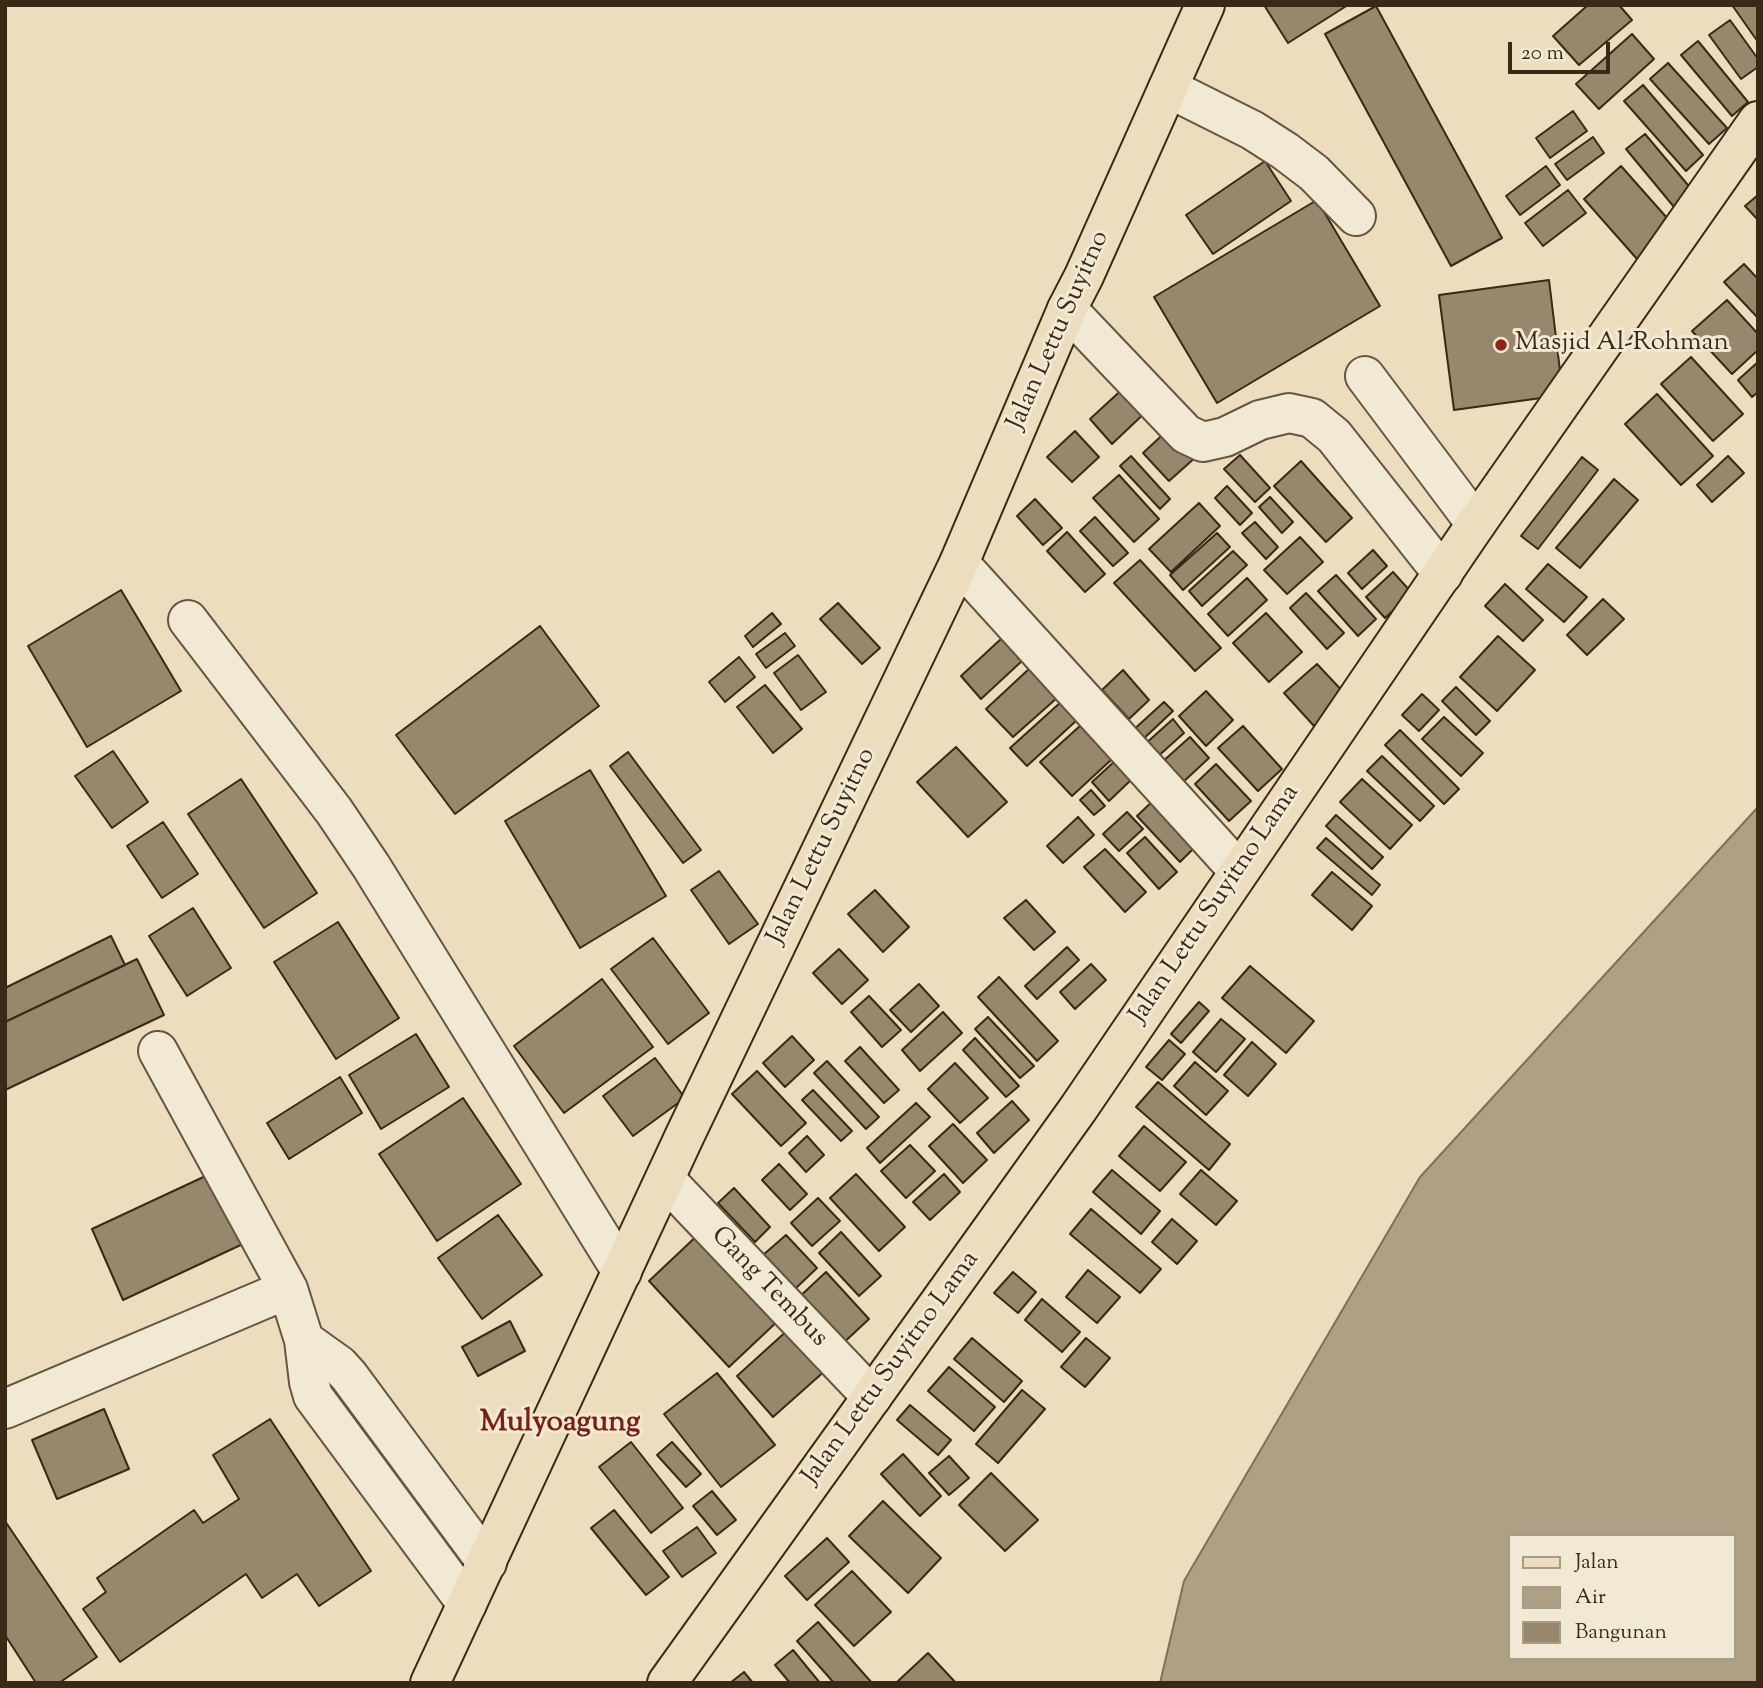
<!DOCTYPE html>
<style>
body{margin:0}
#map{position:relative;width:1763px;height:1688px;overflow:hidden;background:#ebddbe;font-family:"Sorts Mill Goudy",serif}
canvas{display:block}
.frame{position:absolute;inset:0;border:7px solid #392915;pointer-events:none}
.legend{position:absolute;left:1508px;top:1534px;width:228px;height:126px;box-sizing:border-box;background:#f2e9d5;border:2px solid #a89c88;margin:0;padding:9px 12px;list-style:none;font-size:21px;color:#392915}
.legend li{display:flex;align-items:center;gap:14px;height:35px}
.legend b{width:35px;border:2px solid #a89c88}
.scale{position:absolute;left:1508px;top:42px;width:102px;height:32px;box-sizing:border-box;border:4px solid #392915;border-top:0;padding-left:9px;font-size:21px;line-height:24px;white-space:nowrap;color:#392915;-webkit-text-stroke:5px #f2e9d5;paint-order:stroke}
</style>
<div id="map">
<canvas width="1763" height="1688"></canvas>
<div class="frame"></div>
<ul class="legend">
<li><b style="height:9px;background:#ebddbe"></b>Jalan</li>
<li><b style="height:19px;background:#aea085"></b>Air</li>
<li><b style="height:19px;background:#96876d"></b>Bangunan</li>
</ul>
<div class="scale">20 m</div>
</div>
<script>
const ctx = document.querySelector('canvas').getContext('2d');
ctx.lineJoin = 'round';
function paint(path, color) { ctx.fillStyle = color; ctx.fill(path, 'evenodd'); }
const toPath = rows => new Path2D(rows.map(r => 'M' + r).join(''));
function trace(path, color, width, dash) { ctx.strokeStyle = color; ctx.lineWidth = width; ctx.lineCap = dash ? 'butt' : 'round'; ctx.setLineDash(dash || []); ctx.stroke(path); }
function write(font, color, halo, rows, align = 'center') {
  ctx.font = font + ' "Sorts Mill Goudy",serif'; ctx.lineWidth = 6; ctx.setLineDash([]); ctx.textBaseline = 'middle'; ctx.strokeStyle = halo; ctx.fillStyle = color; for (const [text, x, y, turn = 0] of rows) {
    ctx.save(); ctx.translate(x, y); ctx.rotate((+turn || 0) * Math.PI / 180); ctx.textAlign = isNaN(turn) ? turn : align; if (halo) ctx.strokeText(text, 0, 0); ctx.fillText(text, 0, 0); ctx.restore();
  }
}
const water = toPath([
 [1758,807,1758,1683,1160,1683,1184,1581,1420,1177,1758,807],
 [1509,1536,1733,1536,1733,1658,1509,1658,1509,1536]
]);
paint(water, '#aea085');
trace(water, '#7f7058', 2);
const building = toPath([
 [1264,5,1348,5,1288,43,1264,5],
 [1588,5,1619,5,1632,20,1579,65,1553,36,1588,5],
 [1732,5,1758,5,1758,42,1732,5],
 [1376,6,1502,238,1451,266,1325,34,1376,6],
 [1730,20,1758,59,1758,67,1741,79,1709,35,1730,20],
 [1632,34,1654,59,1599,109,1576,84,1632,34],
 [1698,41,1748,102,1732,116,1681,55,1698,41],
 [1668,63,1727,128,1709,144,1650,79,1668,63],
 [1643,85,1703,155,1686,171,1624,101,1643,85],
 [1573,111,1587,131,1550,158,1536,138,1573,111],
 [1645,134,1698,197,1679,213,1626,149,1645,134],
 [1593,137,1604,153,1567,180,1555,164,1593,137],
 [1265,161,1291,201,1213,254,1186,215,1265,161],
 [1546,166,1560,185,1520,215,1506,196,1546,166],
 [1621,166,1675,227,1637,259,1584,199,1621,166],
 [1568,190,1586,213,1543,246,1525,223,1568,190],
 [1758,195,1758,220,1745,206,1758,195],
 [1317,200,1380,306,1217,403,1154,297,1317,200],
 [1744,264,1758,279,1758,318,1724,282,1744,264],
 [1549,280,1563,395,1454,410,1439,295,1549,280],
 [1727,300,1758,334,1758,350,1732,374,1692,331,1727,300],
 [1691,357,1743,414,1713,441,1661,384,1691,357],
 [1758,362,1758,392,1752,397,1738,380,1758,362],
 [1128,384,1150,408,1112,444,1090,419,1128,384],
 [1657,394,1713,456,1681,485,1625,424,1657,394],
 [1171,427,1197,456,1169,481,1143,453,1171,427],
 [1075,431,1099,457,1072,482,1047,457,1075,431],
 [1240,455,1270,488,1255,502,1224,469,1240,455],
 [1131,456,1170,499,1160,509,1120,466,1131,456],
 [1728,456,1744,473,1712,502,1697,485,1728,456],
 [1582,457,1598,470,1538,549,1521,536,1582,457],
 [1301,461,1352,518,1326,542,1274,486,1301,461],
 [1119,475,1159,519,1134,542,1093,498,1119,475],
 [1614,479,1638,500,1580,568,1556,548,1614,479],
 [1227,486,1252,513,1240,525,1215,498,1227,486],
 [1270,497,1293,522,1282,533,1259,507,1270,497],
 [1035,499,1062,528,1043,545,1017,516,1035,499],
 [1199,503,1220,526,1171,572,1149,549,1199,503],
 [1095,517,1128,553,1113,566,1080,531,1095,517],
 [1255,522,1278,547,1266,559,1242,533,1255,522],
 [1067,532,1105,574,1085,592,1047,551,1067,532],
 [1217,533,1230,547,1183,590,1170,575,1217,533],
 [1300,537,1323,562,1287,594,1264,570,1300,537],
 [1373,550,1387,566,1362,589,1348,573,1373,550],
 [1233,551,1247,565,1202,606,1189,591,1233,551],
 [1140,560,1221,648,1195,671,1114,583,1140,560],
 [1548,564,1587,597,1564,622,1526,589,1548,564],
 [1393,572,1412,593,1385,618,1366,597,1393,572],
 [1336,575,1376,619,1358,636,1318,591,1336,575],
 [1247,578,1267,600,1228,636,1208,614,1247,578],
 [1505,584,1543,620,1523,641,1485,606,1505,584],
 [121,590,181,691,87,747,28,646,121,590],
 [1306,593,1344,633,1327,649,1290,608,1306,593],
 [1603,599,1624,619,1587,655,1567,635,1603,599],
 [838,603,880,648,862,664,820,619,838,603],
 [772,613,781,624,753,647,745,636,772,613],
 [1266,613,1302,652,1269,682,1233,643,1266,613],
 [540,626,599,706,455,814,396,735,540,626],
 [785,633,795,646,766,668,756,654,785,633],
 [1498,636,1535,670,1497,711,1460,677,1498,636],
 [1002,638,1023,660,981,699,961,676,1002,638],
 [798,655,826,692,801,710,774,673,798,655],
 [739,657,755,677,725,702,709,682,739,657],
 [1317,664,1347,696,1314,726,1284,693,1317,664],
 [1030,668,1058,697,1013,737,986,709,1030,668],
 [1123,670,1149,700,1129,719,1102,690,1123,670],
 [765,685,802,729,773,753,737,707,765,685],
 [1456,687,1490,721,1476,735,1442,701,1456,687],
 [1206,691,1233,720,1206,746,1179,716,1206,691],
 [1422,694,1439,710,1419,731,1402,715,1422,694],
 [1061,702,1077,720,1027,766,1010,748,1061,702],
 [1164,702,1173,711,1139,743,1130,733,1164,702],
 [1444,717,1483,753,1461,776,1422,739,1444,717],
 [1173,719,1184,733,1155,759,1143,746,1173,719],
 [1081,725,1112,759,1072,796,1040,762,1081,725],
 [1243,726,1282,769,1258,791,1218,748,1243,726],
 [1400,730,1459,789,1444,804,1385,745,1400,730],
 [1190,737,1209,758,1181,784,1161,763,1190,737],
 [956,747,1007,802,968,837,917,782,956,747],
 [113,751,148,802,112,828,75,776,113,751],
 [628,752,701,850,683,863,610,766,628,752],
 [1382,756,1434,806,1420,821,1367,771,1382,756],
 [1116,760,1132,779,1109,801,1092,782,1116,760],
 [1216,764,1251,801,1229,821,1195,784,1216,764],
 [590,770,666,896,580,948,505,821,590,770],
 [241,779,317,893,264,928,188,814,241,779],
 [1362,779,1412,825,1390,849,1340,802,1362,779],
 [1091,790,1105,806,1094,815,1080,800,1091,790],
 [1156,798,1198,844,1180,862,1137,816,1156,798],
 [1127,812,1143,829,1119,851,1103,834,1127,812],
 [1336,815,1383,857,1372,869,1326,826,1336,815],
 [1078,817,1094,835,1063,863,1047,846,1078,817],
 [163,822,198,874,162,898,127,846,163,822],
 [1145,837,1177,872,1159,889,1127,853,1145,837],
 [1326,838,1380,885,1372,895,1317,848,1326,838],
 [1105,849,1146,892,1125,912,1084,867,1105,849],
 [719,871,758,924,729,944,691,890,719,871],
 [1332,872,1372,906,1352,930,1312,895,1332,872],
 [875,890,909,927,883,952,848,914,875,890],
 [1026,900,1055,932,1034,950,1004,918,1026,900],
 [193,908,231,968,187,996,149,936,193,908],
 [338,922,399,1018,336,1059,274,962,338,922],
 [111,936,125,965,5,1022,5,988,111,936],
 [653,938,709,1013,668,1044,611,969,653,938],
 [1067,947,1079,960,1037,999,1025,986,1067,947],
 [839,949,868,980,842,1004,813,973,839,949],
 [137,959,164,1015,5,1090,5,1022,137,959],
 [1091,964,1106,980,1075,1009,1060,992,1091,964],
 [1250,966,1314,1021,1286,1053,1222,998,1250,966],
 [999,977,1058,1041,1037,1061,978,997,999,977],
 [602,979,653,1047,564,1113,514,1046,602,979],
 [919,984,939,1006,911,1032,890,1010,919,984],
 [869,996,901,1030,882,1047,851,1012,869,996],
 [1199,1002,1209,1011,1181,1043,1171,1034,1199,1002],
 [943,1012,962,1033,920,1071,902,1050,943,1012],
 [988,1017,1034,1066,1020,1078,975,1029,988,1017],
 [1221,1019,1245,1039,1216,1072,1193,1052,1221,1019],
 [416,1034,449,1087,381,1129,349,1075,416,1034],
 [792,1036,814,1060,785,1087,763,1063,792,1036],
 [975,1038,1019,1086,1006,1097,963,1050,975,1038],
 [1169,1040,1185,1054,1162,1080,1146,1067,1169,1040],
 [1252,1042,1276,1064,1248,1096,1224,1075,1252,1042],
 [860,1047,899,1090,884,1103,845,1061,860,1047],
 [655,1058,685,1098,633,1136,603,1096,655,1058],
 [827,1061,879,1117,866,1129,814,1073,827,1061],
 [1195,1062,1228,1091,1206,1115,1174,1086,1195,1062],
 [955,1063,988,1098,960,1123,928,1089,955,1063],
 [757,1071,806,1123,781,1146,732,1094,757,1071],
 [340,1077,362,1113,289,1159,267,1123,340,1077],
 [1158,1082,1230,1144,1209,1170,1136,1107,1158,1082],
 [813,1090,852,1131,841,1141,802,1100,813,1090],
 [463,1098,521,1184,437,1241,379,1154,463,1098],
 [1012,1101,1029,1120,994,1153,977,1133,1012,1101],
 [916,1103,930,1117,880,1163,867,1148,916,1103],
 [953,1124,987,1160,963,1183,929,1146,953,1124],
 [1144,1126,1186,1162,1160,1191,1119,1156,1144,1126],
 [807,1136,824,1155,806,1172,789,1153,807,1136],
 [910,1145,935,1171,906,1198,881,1171,910,1145],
 [779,1164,807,1194,790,1210,762,1180,779,1164],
 [1112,1170,1160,1211,1141,1234,1093,1192,1112,1170],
 [1201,1170,1237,1201,1216,1225,1180,1194,1201,1170],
 [212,1173,245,1243,123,1300,92,1229,212,1173],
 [856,1174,905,1227,879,1251,830,1198,856,1174],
 [944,1174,960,1192,930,1220,913,1202,944,1174],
 [734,1188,770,1227,755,1242,718,1203,734,1188],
 [818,1198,840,1221,812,1246,791,1223,818,1198],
 [1091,1209,1161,1269,1140,1293,1070,1234,1091,1209],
 [498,1215,542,1275,482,1319,438,1258,498,1215],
 [1172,1219,1197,1241,1177,1264,1152,1242,1172,1219],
 [702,1231,782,1317,729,1367,649,1281,702,1231],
 [841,1232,881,1276,859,1296,819,1253,841,1232],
 [786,1235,817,1268,795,1289,763,1255,786,1235],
 [1088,1270,1120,1297,1097,1323,1066,1297,1088,1270],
 [826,1272,869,1319,839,1347,796,1300,826,1272],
 [1013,1272,1036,1292,1018,1313,994,1293,1013,1272],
 [1042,1299,1080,1332,1062,1352,1025,1320,1042,1299],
 [510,1321,525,1351,478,1376,462,1347,510,1321],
 [790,1328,827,1369,773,1417,737,1376,790,1328],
 [972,1338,1022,1381,1004,1402,954,1359,972,1338],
 [1086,1338,1110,1358,1085,1387,1061,1367,1086,1338],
 [949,1367,995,1407,974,1431,928,1391,949,1367],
 [717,1373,775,1445,721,1487,664,1414,717,1373],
 [1022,1390,1045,1409,998,1463,976,1444,1022,1390],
 [910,1405,951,1440,938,1455,897,1420,910,1405],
 [104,1409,129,1469,57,1499,32,1440,104,1409],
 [270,1419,371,1571,319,1606,297,1574,262,1598,246,1574,120,1662,83,1609,106,1592,97,1578,194,1510,203,1523,239,1499,213,1455,270,1419],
 [631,1442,683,1508,651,1533,599,1467,631,1442],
 [672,1442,701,1474,686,1487,657,1455,672,1442],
 [903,1454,941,1496,920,1516,881,1474,903,1454],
 [949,1456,969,1478,949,1495,929,1473,949,1456],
 [991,1473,1038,1520,1005,1551,959,1505,991,1473],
 [712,1491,736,1520,717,1535,693,1506,712,1491],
 [883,1501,941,1558,908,1593,849,1536,883,1501],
 [614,1510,669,1577,646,1595,591,1528,614,1510],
 [5,1521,97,1657,59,1683,36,1683,5,1635,5,1521],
 [697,1527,716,1553,682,1577,663,1551,697,1527],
 [827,1538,849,1562,807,1600,785,1576,827,1538],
 [852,1571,891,1612,854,1646,815,1605,852,1571],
 [818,1622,872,1683,834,1683,797,1641,818,1622],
 [793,1650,820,1683,790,1683,775,1665,793,1650],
 [928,1653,956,1683,898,1683,897,1682,928,1653],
 [744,1672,753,1683,730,1683,744,1672]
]);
paint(building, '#96876d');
trace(building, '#392915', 2);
const minor = toPath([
 [1168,88,1252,130,1285,151,1314,173,1356,216],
 [1067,309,1186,434,1203,442,1225,437,1260,420,1289,413,1312,418,1334,436,1443,574],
 [1365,376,1476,524],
 [959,563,1239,871],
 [188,620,334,811,371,866,622,1272],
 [158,1051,288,1289,304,1340,309,1382,313,1396,467,1604],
 [665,1179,872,1397],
 [304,1340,339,1365,349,1376,487,1563],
 [5,1409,288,1289]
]);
const major = toPath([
 [430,1683,685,1135,959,563,1067,309,1084,276,1205,5],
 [667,1683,1078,1109,1476,524,1758,121]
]);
trace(minor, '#66563f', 42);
trace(major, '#392915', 42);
trace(minor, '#f2e9d5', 38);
trace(major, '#ebddbe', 38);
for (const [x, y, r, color] of [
 [1501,345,7,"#8f2418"]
]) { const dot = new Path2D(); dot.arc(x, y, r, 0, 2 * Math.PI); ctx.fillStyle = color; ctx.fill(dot); trace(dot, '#f2e9d5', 2.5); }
write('26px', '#392915', '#f2e9d5', [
 ["Jalan Lettu Suyitno",1060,331,-66],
 ["Jalan Lettu Suyitno",823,847,-64],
 ["Jalan Lettu Suyitno Lama",1216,905,-56],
 ["Gang Tembus",768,1288,46],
 ["Jalan Lettu Suyitno Lama",892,1369,-54]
]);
write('26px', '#392915', '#f2e9d5', [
 ["Masjid Al-Rohman",1515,345]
], 'left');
write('bold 30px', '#7a1f14', '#f2e9d5', [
 ["Mulyoagung",560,1425]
]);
</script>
